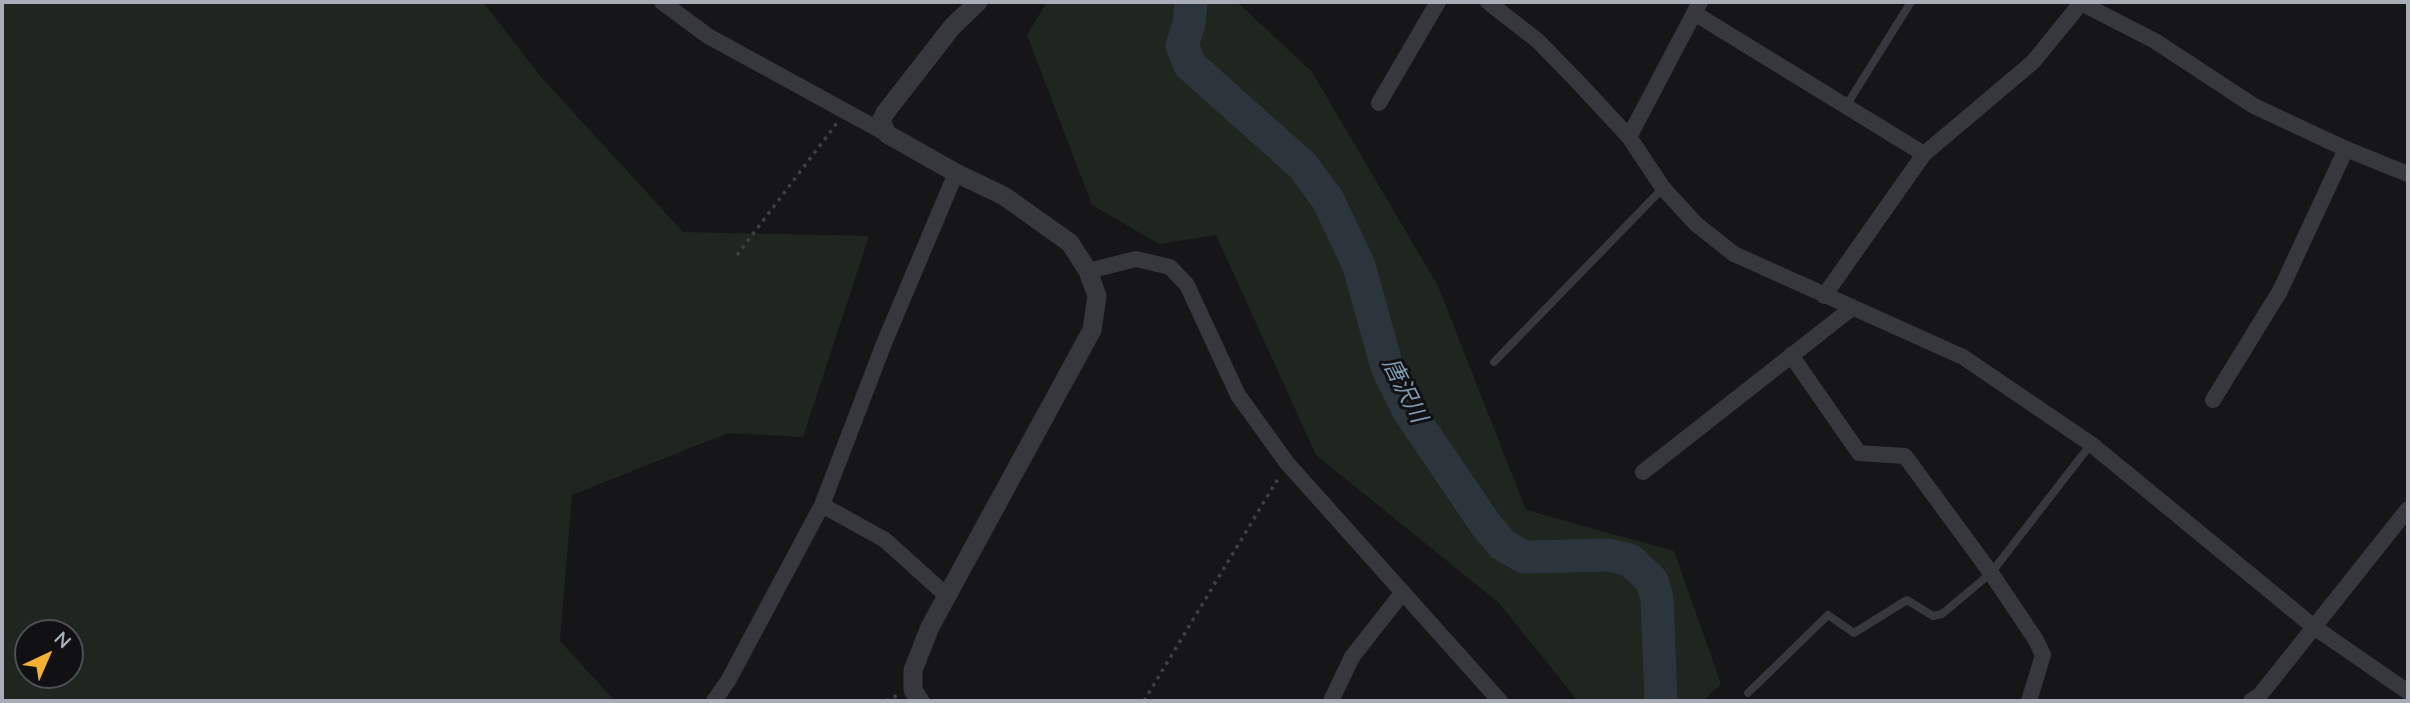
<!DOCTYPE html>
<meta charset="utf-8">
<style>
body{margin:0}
#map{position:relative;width:2410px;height:703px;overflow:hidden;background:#161618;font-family:"Nunito Sans",sans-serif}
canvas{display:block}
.frame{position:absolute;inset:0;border:4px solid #a8adb8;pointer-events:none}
.north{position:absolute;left:14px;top:619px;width:70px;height:70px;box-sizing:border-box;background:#111113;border:2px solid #4d4f55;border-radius:50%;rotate:44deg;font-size:19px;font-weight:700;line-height:28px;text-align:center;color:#a8adb8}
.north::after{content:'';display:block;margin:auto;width:24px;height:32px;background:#f2b134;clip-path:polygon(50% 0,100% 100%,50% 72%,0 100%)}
</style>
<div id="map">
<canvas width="2410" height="703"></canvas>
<div class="frame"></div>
<div class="north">N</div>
</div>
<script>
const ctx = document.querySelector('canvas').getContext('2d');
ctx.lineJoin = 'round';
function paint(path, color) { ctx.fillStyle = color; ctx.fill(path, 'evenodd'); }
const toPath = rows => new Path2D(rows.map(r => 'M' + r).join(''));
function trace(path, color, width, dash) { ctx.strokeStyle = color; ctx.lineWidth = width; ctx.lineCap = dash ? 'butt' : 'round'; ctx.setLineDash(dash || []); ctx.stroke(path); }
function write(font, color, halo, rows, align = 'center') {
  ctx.font = font + ' "Nunito Sans","Noto Sans JP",sans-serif'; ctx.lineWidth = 6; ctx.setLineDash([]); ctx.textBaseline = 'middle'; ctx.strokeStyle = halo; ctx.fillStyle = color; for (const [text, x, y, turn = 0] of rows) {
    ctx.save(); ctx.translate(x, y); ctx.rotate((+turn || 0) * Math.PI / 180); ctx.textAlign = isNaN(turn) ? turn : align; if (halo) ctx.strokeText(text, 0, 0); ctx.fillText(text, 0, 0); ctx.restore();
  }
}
paint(toPath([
 [2,2,483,2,541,77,683,232,869,236,803,437,728,433,572,495,560,641,615,701,2,701],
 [28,633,70,633,70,675,28,675],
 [1047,2,1237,2,1312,72,1438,286,1526,510,1674,551,1721,684,1703,701,1578,701,1499,603,1316,455,1216,235,1159,244,1092,205,1027,35]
]), '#1e261f');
trace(toPath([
 [1191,2,1189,23,1182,46,1190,65,1303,166,1328,200,1359,266,1387,367,1408,410,1486,525,1503,545,1524,557,1609,555,1630,560,1652,581,1657,598,1661,701]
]), '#2c353c', 33);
trace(toPath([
 [737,255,837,123],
 [886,701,898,695],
 [1144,701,1279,477]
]), '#3d3f44', 3.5, [3.5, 5]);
trace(toPath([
 [1846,106,1911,2],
 [1494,362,1663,188],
 [1748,693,1828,615,1854,633,1907,600,1933,616,1942,614,1991,573,2091,444]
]), '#37383d', 8);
trace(toPath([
 [662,2,708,36,887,134],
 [1488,2,1538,41,1577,81,1629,137,1663,188,1696,224,1734,254,1963,357,2091,444,2314,627,2408,692],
 [2079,2,2155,41,2254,106,2346,149,2408,174],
 [1694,13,1924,154],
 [1379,103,1438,2],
 [1629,137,1700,2],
 [1088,271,1136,259,1170,267,1187,285,1238,395,1287,463,1500,701],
 [1824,296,1924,154,2033,62,2081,3],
 [1791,355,1859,453,1905,456,1991,573,2036,640,2043,655,2029,701],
 [2213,400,2280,291,2346,149],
 [1643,472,1852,308],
 [822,505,885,540,946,595],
 [714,701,728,681,822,505,885,341,956,173],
 [1331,701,1352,657,1403,592],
 [2251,701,2260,695,2408,509]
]), '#37383d', 16);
trace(toPath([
 [920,701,913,690,913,670,930,627,1092,330,1097,296,1088,271,1070,243,1004,196,956,173,887,134,881,121,885,113,952,27,978,2]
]), '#37383d', 19);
write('italic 23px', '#7f9bb3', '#111113', [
 ["唐沢川",1403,391,63]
]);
</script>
